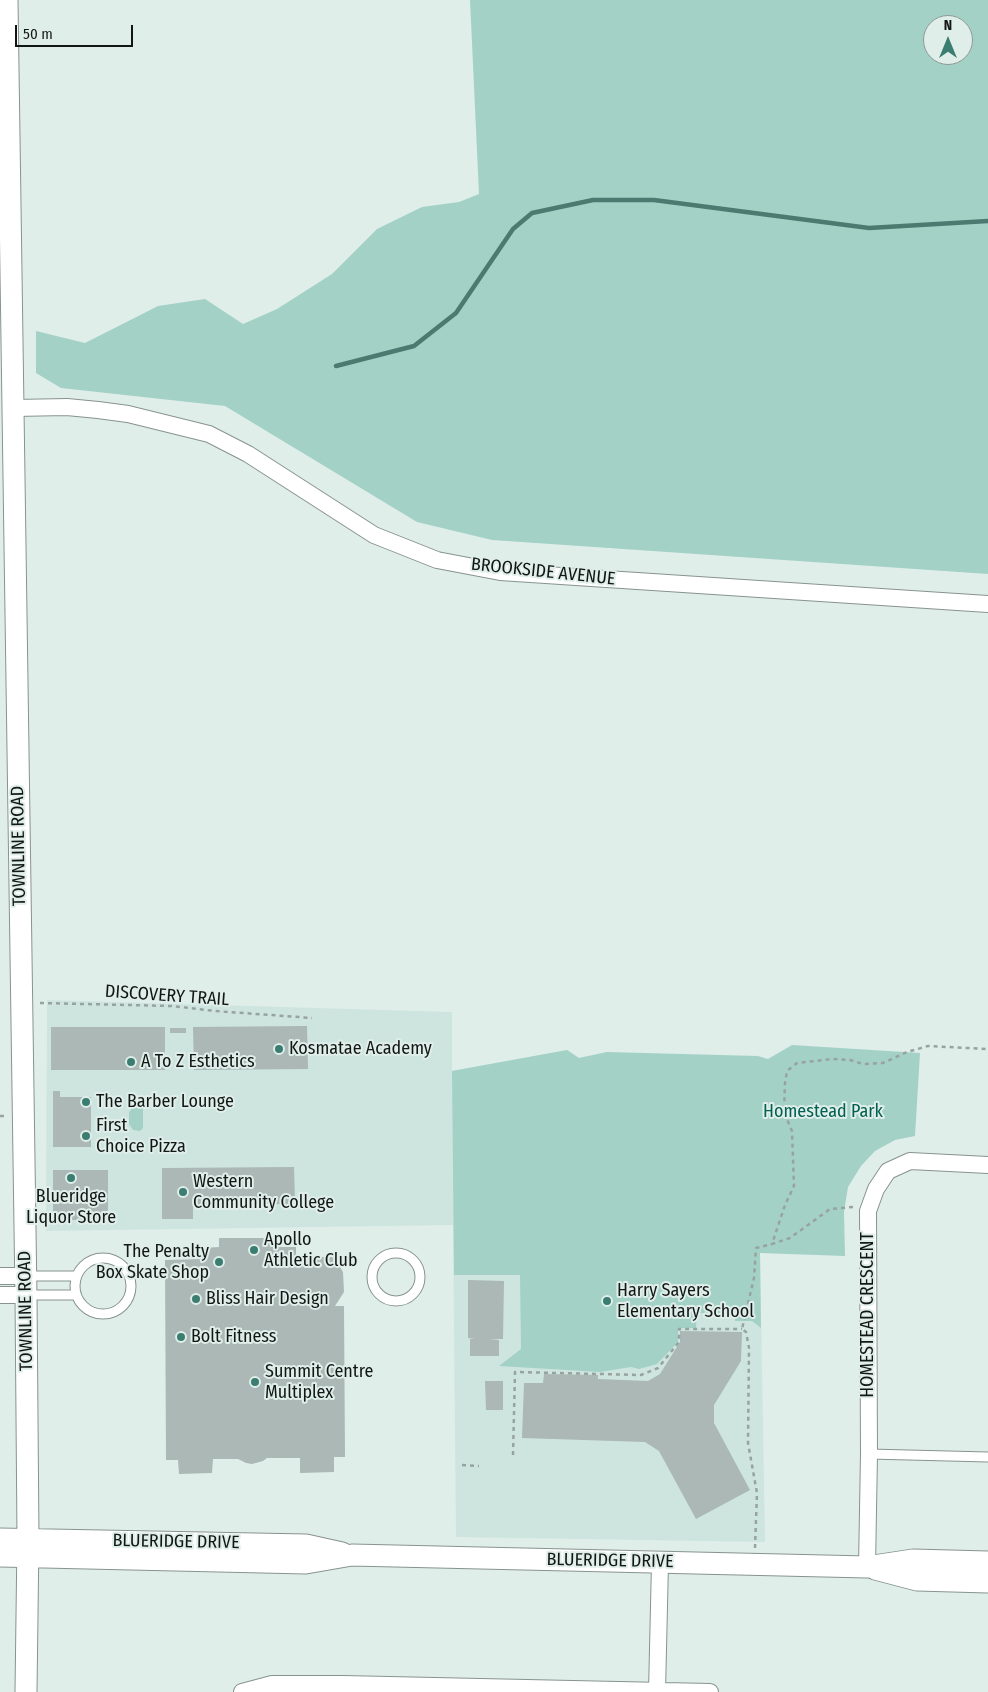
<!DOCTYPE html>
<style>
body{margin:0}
#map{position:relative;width:988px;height:1692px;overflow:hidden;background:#e0eeea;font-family:"Fira Sans Condensed",sans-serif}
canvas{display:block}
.north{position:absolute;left:923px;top:15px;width:50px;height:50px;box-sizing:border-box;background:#e0eeea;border:1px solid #8e9895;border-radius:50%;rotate:0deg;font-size:14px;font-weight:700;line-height:20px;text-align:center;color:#121715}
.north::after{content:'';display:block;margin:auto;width:18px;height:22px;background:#3b7e71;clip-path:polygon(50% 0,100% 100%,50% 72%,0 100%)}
.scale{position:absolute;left:15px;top:25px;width:118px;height:22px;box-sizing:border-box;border:2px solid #121715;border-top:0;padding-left:6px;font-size:15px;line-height:18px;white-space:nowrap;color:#121715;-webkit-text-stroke:4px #e0eeea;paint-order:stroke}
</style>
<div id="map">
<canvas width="988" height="1692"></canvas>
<div class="north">N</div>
<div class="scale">50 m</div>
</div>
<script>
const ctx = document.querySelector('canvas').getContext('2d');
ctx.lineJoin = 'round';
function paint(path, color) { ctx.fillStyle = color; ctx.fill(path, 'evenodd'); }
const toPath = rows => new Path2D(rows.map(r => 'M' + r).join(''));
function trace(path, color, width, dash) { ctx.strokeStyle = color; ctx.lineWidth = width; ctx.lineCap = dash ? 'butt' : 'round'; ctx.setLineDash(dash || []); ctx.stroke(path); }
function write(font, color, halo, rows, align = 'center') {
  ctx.font = font + ' "Fira Sans Condensed",sans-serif'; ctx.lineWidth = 4; ctx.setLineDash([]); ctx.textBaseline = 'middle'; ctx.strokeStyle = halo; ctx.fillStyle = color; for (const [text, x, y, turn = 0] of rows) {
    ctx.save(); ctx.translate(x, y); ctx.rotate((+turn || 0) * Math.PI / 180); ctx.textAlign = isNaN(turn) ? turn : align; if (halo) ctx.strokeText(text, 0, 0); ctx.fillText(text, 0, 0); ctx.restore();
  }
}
paint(toPath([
 [47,1000,452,1012,452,1071,567,1050,579,1058,607,1052,760,1252,765,1542,456,1537,453,1225,46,1231]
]), '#cee5df');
paint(toPath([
 [470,0,988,0,988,574,492,540,417,522,225,406,61,388,36,373,36,331,85,343,158,306,205,299,243,324,277,309,332,274,377,229,422,207,459,202,479,194],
 [933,25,963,25,963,55,933,55],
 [792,1045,920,1053,915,1136,895,1140,875,1151,861,1166,848,1187,844,1212,845,1256,760,1253,761,1328,752,1321,735,1321,735,1314,697,1313,696,1328,678,1328,678,1342,657,1364,639,1369,631,1367,600,1372,499,1366,521,1349,520,1275,454,1275,452,1071,567,1050,579,1058,607,1052,758,1056,768,1059],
 [134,1106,143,1107,143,1128,140,1131,133,1130,129,1124,129,1112]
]), '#a3d1c6');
trace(toPath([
 [336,366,414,346,456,313,513,229,532,213,593,200,654,200,869,228,988,221]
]), '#4c7a71', 4.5);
paint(toPath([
 [307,1026,308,1069,194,1070,193,1027],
 [51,1027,165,1027,165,1070,51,1070],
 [170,1028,186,1028,186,1033,170,1033],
 [53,1091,60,1091,60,1097,91,1097,91,1147,53,1147],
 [294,1167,295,1204,193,1205,193,1219,162,1219,162,1168],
 [53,1170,108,1170,108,1220,53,1220],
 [219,1238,278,1238,278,1247,296,1247,296,1257,334,1257,343,1272,344,1292,335,1306,344,1306,345,1457,334,1457,334,1472,300,1473,300,1458,267,1458,263,1461,252,1464,246,1463,238,1459,213,1459,212,1473,179,1474,178,1460,166,1460,165,1260,202,1259,202,1248,219,1247],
 [468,1280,504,1281,503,1339,490,1339,499,1340,499,1356,470,1356,470,1339,475,1339,468,1338],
 [680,1331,742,1332,741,1361,714,1405,714,1423,750,1490,696,1519,659,1451,645,1442,522,1438,524,1383,543,1383,544,1374,598,1375,598,1379,648,1381,660,1374,680,1342],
 [485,1381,503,1381,503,1410,486,1410]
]), '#abb8b5');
const service = toPath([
 '372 1277a24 24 0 1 1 48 0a24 24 0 1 1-48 0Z',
 '75 1286a28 28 0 1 1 56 0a28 28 0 1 1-56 0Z',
 [26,1276,76,1276],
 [26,1295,76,1295],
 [869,1454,988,1457]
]);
const minor = toPath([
 [14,408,67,407,98,410,128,414,209,434,248,454,374,535,437,560,500,572,988,604],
 [0,1276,25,1276],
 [0,1295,26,1295],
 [867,1567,869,1454,868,1211,876,1189,888,1171,910,1161,988,1165],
 [242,1692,272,1684,343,1684,710,1692],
 [657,1692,660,1563]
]);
const tertiary = toPath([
 [7,0,26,1295,28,1539,26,1692],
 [0,1539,306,1545,342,1553],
 [0,1556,306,1563,352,1555,867,1567,913,1560,988,1562],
 [875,1569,917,1580,988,1582]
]);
trace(service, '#879390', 11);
trace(minor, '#879390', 18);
trace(tertiary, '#879390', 23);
trace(toPath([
 [40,1003,172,1006,215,1011,312,1018],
 [0,1116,6,1116],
 [853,1207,830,1209,790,1238,772,1244,785,1205,794,1186,792,1131,784,1112,785,1083,787,1071,797,1063,833,1059,850,1060,863,1064,883,1063,907,1052,928,1046,988,1049],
 [513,1455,515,1372,641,1375,658,1368,679,1342,679,1329,742,1329],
 [462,1465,479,1466],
 [755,1548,757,1493,748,1443,749,1348,746,1332,742,1329,754,1278,756,1248,772,1244]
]), '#98a3a0', 2.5, [4, 4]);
trace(service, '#fff', 9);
trace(minor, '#fff', 16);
trace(tertiary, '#fff', 21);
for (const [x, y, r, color] of [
 [279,1049,5,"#3b7e71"],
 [131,1062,5,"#3b7e71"],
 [86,1102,5,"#3b7e71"],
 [86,1136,5,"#3b7e71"],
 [71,1178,5,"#3b7e71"],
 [183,1192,5,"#3b7e71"],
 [254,1250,5,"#3b7e71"],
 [219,1262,5,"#3b7e71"],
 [196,1299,5,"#3b7e71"],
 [607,1301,5,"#3b7e71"],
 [181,1337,5,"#3b7e71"],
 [255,1382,5,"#3b7e71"]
]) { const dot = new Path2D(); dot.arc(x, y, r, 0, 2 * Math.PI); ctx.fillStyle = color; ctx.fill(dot); trace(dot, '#e0eeea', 2); }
write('18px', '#121715', '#e0eeea', [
 ["BROOKSIDE AVENUE",543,572,6],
 ["TOWNLINE ROAD",19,846,-91],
 ["DISCOVERY TRAIL",167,996,4],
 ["TOWNLINE ROAD",26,1311,-91],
 ["HOMESTEAD CRESCENT",868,1315,-90],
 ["BLUERIDGE DRIVE",176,1542,1],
 ["BLUERIDGE DRIVE",610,1561,1]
]);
write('18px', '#121715', '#e0eeea', [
 ["Kosmatae Academy",289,1049],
 ["A To Z Esthetics",141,1062],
 ["The Barber Lounge",96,1102],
 ["First",96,1126],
 ["Choice Pizza",96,1147],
 ["Western",193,1182],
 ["Community College",193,1203],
 ["Blueridge",71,1197,"center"],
 ["Liquor Store",71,1218,"center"],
 ["Apollo",264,1240],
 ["Athletic Club",264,1261],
 ["The Penalty",209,1252,"right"],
 ["Box Skate Shop",209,1273,"right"],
 ["Harry Sayers",617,1291],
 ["Elementary School",617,1312],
 ["Bliss Hair Design",206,1299],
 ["Bolt Fitness",191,1337],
 ["Summit Centre",265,1372],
 ["Multiplex",265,1393]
], 'left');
write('18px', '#026053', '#e0eeea', [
 ["Homestead Park",823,1112]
]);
</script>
